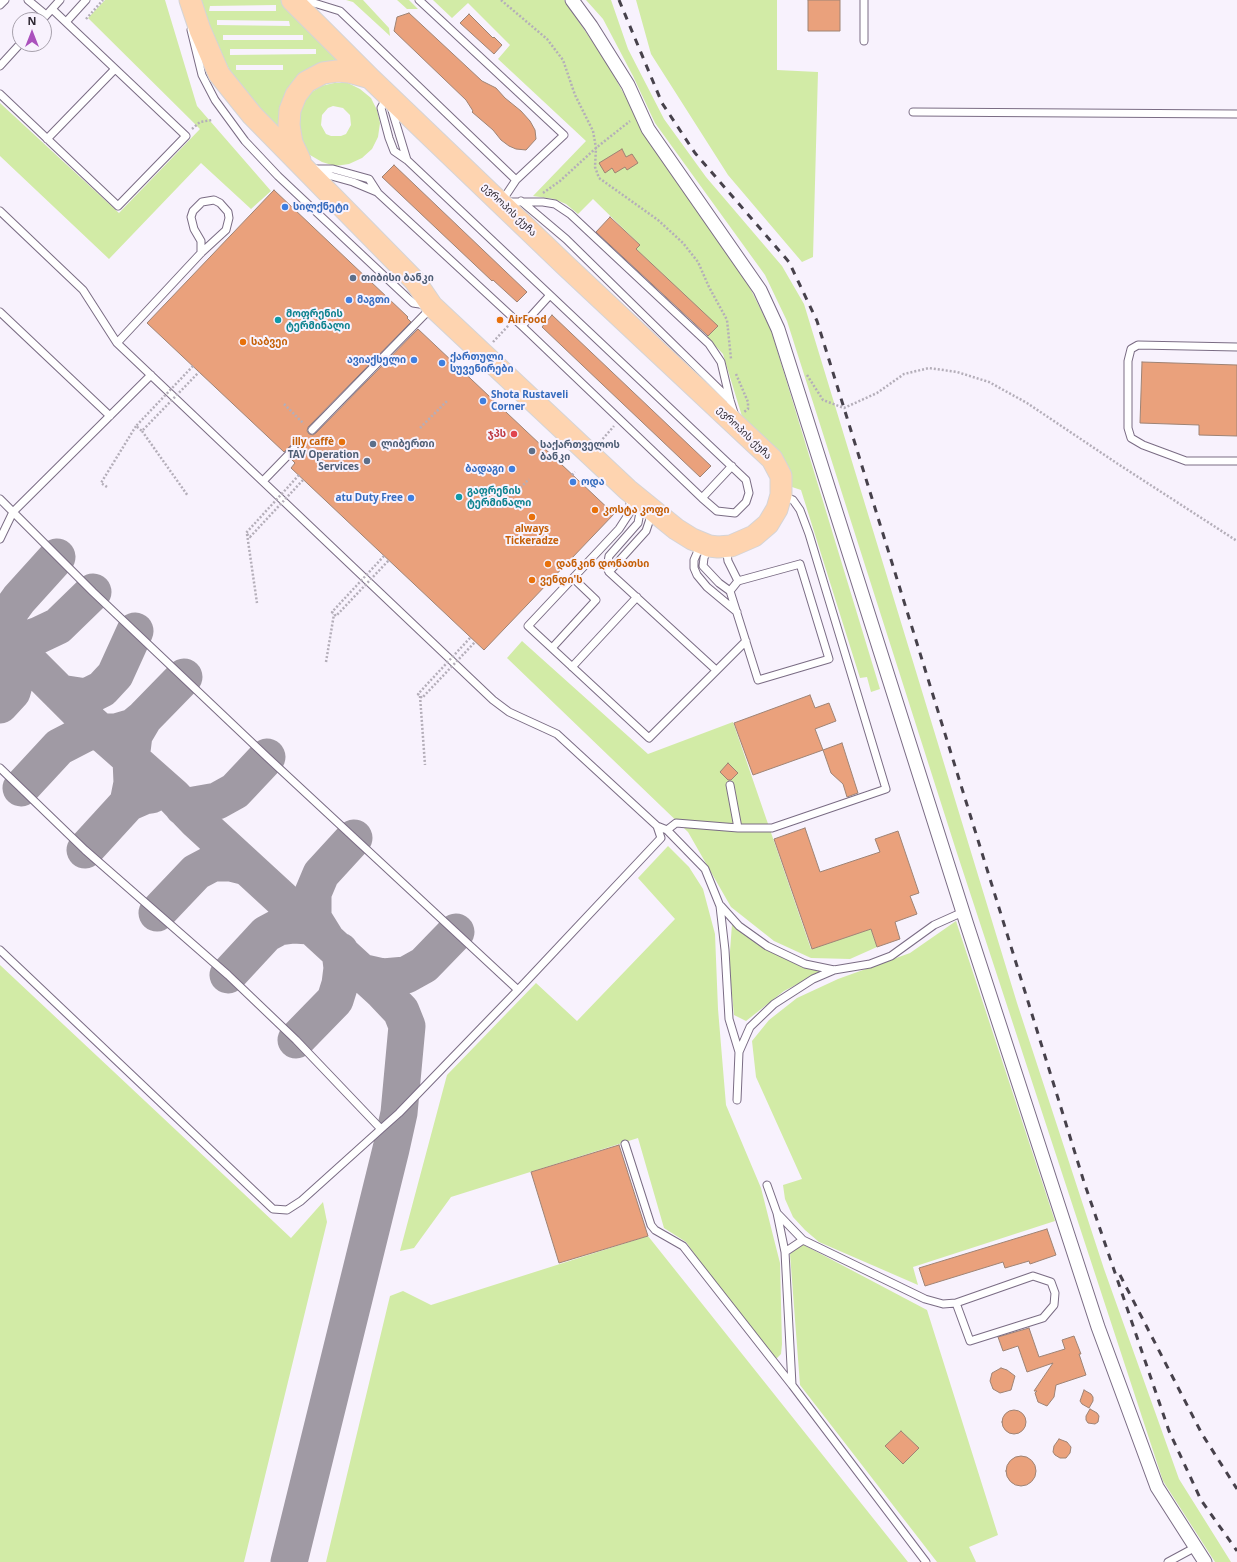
<!DOCTYPE html>
<meta charset="utf-8">
<style>
body{margin:0}
#map{position:relative;width:1237px;height:1562px;overflow:hidden;background:#f8f2fd;font-family:"Noto Sans",sans-serif}
canvas{display:block}
.north{position:absolute;left:12px;top:12px;width:40px;height:40px;box-sizing:border-box;background:#f8f2fd;border:1px solid #a7a1ac;border-radius:50%;rotate:0deg;font-size:11px;font-weight:700;line-height:16px;text-align:center;color:#2e2832}
.north::after{content:'';display:block;margin:auto;width:14px;height:18px;background:#ab51bd;clip-path:polygon(50% 0,100% 100%,50% 72%,0 100%)}
</style>
<div id="map">
<canvas width="1237" height="1562"></canvas>
<div class="north">N</div>
</div>
<script>
const ctx = document.querySelector('canvas').getContext('2d');
ctx.lineJoin = 'round';
function paint(path, color) { ctx.fillStyle = color; ctx.fill(path, 'evenodd'); }
const toPath = rows => new Path2D(rows.map(r => 'M' + r).join(''));
function trace(path, color, width, dash) { ctx.strokeStyle = color; ctx.lineWidth = width; ctx.lineCap = dash ? 'butt' : 'round'; ctx.setLineDash(dash || []); ctx.stroke(path); }
function write(font, color, halo, rows, align = 'center') {
  ctx.font = font + ' "Noto Sans","Noto Sans Georgian",sans-serif'; ctx.lineWidth = 4; ctx.setLineDash([]); ctx.textBaseline = 'middle'; ctx.strokeStyle = halo; ctx.fillStyle = color; for (const [text, x, y, turn = 0] of rows) {
    ctx.save(); ctx.translate(x, y); ctx.rotate((+turn || 0) * Math.PI / 180); ctx.textAlign = isNaN(turn) ? turn : align; if (halo) ctx.strokeText(text, 0, 0); ctx.fillText(text, 0, 0); ctx.restore();
  }
}
paint(toPath([
 [105,0,165,0,197,106,271,191,251,209,201,163,109,259,0,156,0,103,119,213,200,129,88,18],
 [200,0,283,0,342,63,324,64,279,134,236,82,209,31],
 [276,5,276,11,209,11,210,6],
 [217,20,289,21,290,26,217,25],
 [223,35,303,35,303,40,223,40],
 [230,49,316,49,316,54,230,55],
 [236,65,283,65,283,70,236,70],
 [346,0,363,0,389,28,390,36,353,2],
 [397,0,409,0,418,9,407,9],
 [433,0,564,0,607,63,642,127,669,171,747,282,771,330,880,689,871,692,867,677,860,678,801,490,789,486,744,423,723,354,707,337,717,326,636,249,640,245,593,199,578,214,566,204,554,199,533,196,586,141,498,59,510,45,468,3,452,18],
 [586,0,611,0,628,49,664,119,706,177,782,266,804,304,1017,1003,1104,1269,1179,1479,1231,1562,1215,1562,1163,1481,956,850,787,321,765,275,655,123,633,76,603,19],
 [636,0,777,0,777,70,818,72,813,257,802,262,728,175,651,54],
 [334,83,348,83,360,89,371,98,377,110,380,123,378,137,372,149,362,158,349,164,335,166,322,162,310,155,302,145,297,132,301,105,309,94,321,86],
 [333,106,343,108,350,115,351,125,346,134,341,136,331,136,326,134,321,125,322,115,328,108],
 [522,641,648,754,733,722,811,949,871,929,877,947,850,959,811,958,774,941,731,907,688,832,507,658],
 [668,846,689,867,703,889,715,934,718,1009,726,1105,761,1188,780,1263,782,1344,781,1354,776,1359,765,1354,686,1242,664,1228,638,1138,451,1197,414,1248,400,1251,447,1075,536,983,577,1021,675,919,638,878],
 [956,921,1055,1221,913,1267,918,1285,819,1242,805,1230,793,1217,785,1199,783,1185,802,1179,756,1077,752,1041,769,1020,797,998,838,979,910,953],
 [732,924,749,938,800,966,823,971,784,991,746,1021,734,1015,729,965],
 [0,965,291,1238,323,1202,327,1222,244,1562,0,1562],
 [648,1236,908,1562,326,1562,390,1296,403,1291,431,1305],
 [802,1244,927,1310,998,1535,969,1547,976,1562,937,1562,800,1385,790,1254]
]), '#d2eba6');
trace(toPath([
 [0,633,86,719,173,796,197,821,383,992,401,1011,407,1026,399,1113,391,1149,289,1562],
 [0,634,15,639,27,639,39,635,58,626,93,592],
 [9,643,5,630,6,617,19,599,57,557],
 [60,693,86,697,102,689,115,675,135,631],
 [0,705,12,692,17,674,18,661,16,649],
 [21,788,59,747,88,732,116,732,133,727,144,718],
 [128,803,132,783,131,759,134,735,144,718,184,677],
 [183,807,217,801,235,791,267,757],
 [85,850,128,803,144,796,151,795],
 [157,913,196,872,213,863,231,863,247,867],
 [326,939,313,918,313,893,321,874,354,838],
 [361,972,383,977,406,975,424,965,456,932],
 [228,975,266,934,279,927,294,925,310,926],
 [296,1040,335,1000,340,984,342,968,340,951]
]), '#a09aa4', 37);
const building = toPath([
 [808,0,840,0,840,31,808,31,808,0],
 [409,13,482,81,496,88,505,98,521,111,530,121,535,130,536,139,526,150,516,149,509,146,501,140,493,130,472,112,473,111,466,100,394,31,397,17,409,13],
 [469,14,493,38,494,37,502,45,494,54,460,23,469,14],
 [622,149,626,157,632,154,638,163,627,170,625,167,615,173,612,168,605,173,599,163,622,149],
 [394,165,527,292,517,302,493,280,492,281,382,177,394,165],
 [274,190,408,317,407,318,411,322,308,427,307,431,309,434,313,435,316,433,418,329,614,514,484,650,291,468,295,463,291,459,299,451,298,446,292,444,284,452,147,323,274,190],
 [610,217,640,245,636,249,718,326,708,336,596,232,610,217],
 [552,315,711,466,700,477,542,327,552,315],
 [1142,362,1237,365,1237,436,1199,435,1199,425,1140,423,1142,362],
 [810,695,815,708,829,703,836,721,815,729,823,750,753,775,734,723,810,695],
 [842,743,858,793,847,797,843,784,831,773,823,750,842,743],
 [728,763,738,773,731,780,728,780,720,772,728,763],
 [805,828,820,872,880,852,875,839,898,831,919,893,910,896,917,914,895,922,900,939,877,947,871,929,812,949,774,839,805,828],
 [619,1145,648,1236,559,1263,531,1172,619,1145],
 [1047,1229,1056,1255,1030,1264,1029,1261,1005,1268,1003,1262,925,1286,919,1268,1047,1229],
 [1029,1328,1039,1357,1065,1349,1062,1340,1074,1336,1081,1354,1079,1354,1086,1375,1056,1385,1054,1397,1047,1406,1038,1402,1035,1393,1037,1391,1034,1391,1053,1363,1027,1372,1018,1346,1003,1351,998,1337,1029,1328],
 [1001,1368,1007,1370,1015,1376,1011,1390,1000,1393,993,1389,990,1381,992,1373,1001,1368],
 [1084,1390,1091,1394,1093,1397,1093,1401,1089,1408,1082,1404,1080,1401,1084,1390],
 [1090,1409,1097,1413,1099,1416,1098,1422,1095,1424,1088,1423,1086,1420,1086,1416,1090,1409],
 '1002 1422a12 12 0 1 1 24 0a12 12 0 1 1-24 0Z',
 [901,1431,919,1448,903,1464,885,1446,901,1431],
 [1059,1439,1067,1442,1071,1447,1070,1453,1066,1458,1060,1458,1055,1455,1053,1452,1054,1446,1059,1439],
 '1006 1471a15 15 0 1 1 30 0a15 15 0 1 1-30 0Z'
]);
paint(building, '#eaa17c');
trace(building, '#9e8375', 1);
const service = toPath([
 [28,0,46,15],
 [304,0,340,11,516,180,502,201],
 [419,0,564,135,516,180],
 [864,0,864,41],
 [0,5,5,0],
 [42,20,60,0],
 [66,22,86,0],
 [191,30,202,75,215,100,245,141,278,176,413,303,426,305],
 [0,66,20,44],
 [0,94,118,206,186,136,52,9],
 [387,97,381,108,389,138,394,151,407,160],
 [913,112,1237,114],
 [47,139,115,69],
 [312,169,333,169,369,179,378,193,522,326,702,498,717,511,735,513,746,502,749,493,746,480,407,160,391,107],
 [317,172,353,182,377,192],
 [521,201,566,239,730,400],
 [505,202,543,202,555,204,570,214,709,344,721,362,730,400,735,416],
 [0,211,83,290,117,343,493,700,509,712,557,734,657,826,667,830,705,869,720,906,725,950,729,1019,739,1052,737,1100],
 [0,312,110,416],
 [522,326,550,295],
 [117,343,201,253,226,230,229,218,228,212,220,203,214,200,202,202,193,211,191,217,194,229,201,241,201,253],
 [1237,347,1138,345,1131,349,1128,361,1128,428,1131,438,1143,445,1186,461,1237,461],
 [312,430,431,308],
 [263,481,294,449],
 [630,498,630,512,619,529,528,626,649,738,746,641],
 [702,498,732,466],
 [0,499,13,512,151,375],
 [640,505,640,512,638,523,609,556,607,568,609,572,716,670],
 [0,539,13,512,93,592,267,757,518,990],
 [701,544,694,560,694,568,697,575,707,587,737,612],
 [726,547,728,561,738,581],
 [708,548,704,558,703,566,719,583,730,591],
 [800,564,829,659,758,680,730,591,738,581,800,564],
 [609,572,646,531,650,519,650,511],
 [552,648,596,600,573,578],
 [572,667,637,597],
 [0,768,85,850,228,975,296,1040,381,1129,399,1113,518,990,661,838,657,826],
 [730,785,738,828],
 [667,830,676,823,738,828,772,828,886,789,809,534,800,510,793,500,783,496],
 [721,906,739,926,767,946,805,964,834,970,870,964,891,956,934,925,963,912],
 [0,950,273,1209,287,1210,301,1201,381,1129],
 [739,1052,750,1027,774,1004,813,979,834,970],
 [625,1144,651,1225,655,1230,683,1246,792,1385,785,1252],
 [767,1185,777,1213,785,1252,803,1240,925,1299,943,1304,956,1303,1033,1276,1051,1282,1055,1293,1054,1305,1043,1318,970,1341,956,1303],
 [778,1214,803,1240],
 [792,1385,926,1562],
 [1168,1562,1194,1548]
]);
const minor = toPath([
 [572,0,591,26,628,85,648,129,760,290,778,329,967,925,1098,1327,1157,1487,1205,1562]
]);
const primary = toPath([
 [190,0,200,30,219,74,252,115,415,281,432,306,628,490,676,529,692,539,709,546,718,547,731,546,754,536,768,524,777,509,781,495,781,476,772,459,565,265,370,78,292,0],
 [300,160,292,143,289,125,290,110,296,95,306,82,323,73,337,71,349,72,370,78]
]);
trace(service, '#7a6c84', 9);
trace(minor, '#7a6c84', 15);
trace(primary, '#d5d4d6', 23);
trace(toPath([
 [501,0,547,39,563,60,575,95,593,131,596,148,595,167,599,178,658,220,683,243,698,262,709,287,727,320,731,359],
 [86,19,103,0],
 [192,129,200,122,212,120],
 [543,193,560,181,596,148,630,121],
 [493,342,509,325],
 [736,374,748,402,748,409,744,412],
 [807,375,823,400,844,408,877,393,904,374,929,368,957,372,989,382,1027,403,1118,464,1237,541],
 [468,376,471,373],
 [284,404,304,424],
 [420,428,448,400],
 [142,431,188,496],
 [600,442,614,426],
 [572,475,575,472],
 [107,487,101,483,136,426],
 [501,508,529,479],
 [247,534,257,603],
 [326,662,334,614],
 [420,696,425,765]
]), '#b4aeb9', 2.5, [2, 2]);
trace(service, '#fff', 7);
trace(minor, '#fff', 13);
trace(primary, '#fed4b0', 21);
trace(toPath([
 [619,0,662,103,695,153,789,262,817,321,1084,1182,1169,1431,1201,1500,1237,1551],
 [1120,1275,1202,1434,1237,1489]
]), '#47414b', 3, [7, 7]);
trace(toPath([
 [193,366,136,426,142,431,199,372],
 [299,475,246,533,250,537,303,480],
 [384,556,332,612,336,616,389,560],
 [470,638,418,694,422,698,475,642]
]), '#b4aeb9', 2.5, [2, 2]);
for (const [x, y, r, color] of [
 [285,207,4,"#3f7fe0"],
 [353,278,4,"#5c6f8a"],
 [349,300,4,"#3f7fe0"],
 [278,320,4,"#0f9aa8"],
 [500,320,4,"#e8710a"],
 [243,342,4,"#e8710a"],
 [414,360,4,"#3f7fe0"],
 [442,363,4,"#3f7fe0"],
 [483,401,4,"#3f7fe0"],
 [514,434,4,"#e0444e"],
 [342,442,4,"#e8710a"],
 [373,444,4,"#5c6f8a"],
 [532,451,4,"#5c6f8a"],
 [367,461,4,"#5c6f8a"],
 [512,469,4,"#3f7fe0"],
 [573,482,4,"#3f7fe0"],
 [459,497,4,"#0f9aa8"],
 [411,498,4,"#3f7fe0"],
 [595,510,4,"#e8710a"],
 [532,517,4,"#e8710a"],
 [548,564,4,"#e8710a"],
 [532,580,4,"#e8710a"]
]) { const dot = new Path2D(); dot.arc(x, y, r, 0, 2 * Math.PI); ctx.fillStyle = color; ctx.fill(dot); trace(dot, '#f8f2fd', 1.5); }
write('bold 10px', '#366cbe', '#f8f2fd', [
 ["სილქნეტი",293,207],
 ["მაგთი",357,300],
 ["ქართული",450,357],
 ["სუვენირები",450,369],
 ["ავიაქსელი",406,360,"right"],
 ["Shota Rustaveli",491,395],
 ["Corner",491,407],
 ["ბადაგი",504,469,"right"],
 ["ოდა",581,482],
 ["atu Duty Free",403,498,"right"]
], 'left');
write('10px', '#2e2832', '#f8f2fd', [
 ["ევროპის ქუჩა",509,210,44],
 ["ევროპის ქუჩა",744,433,44]
]);
write('bold 10px', '#4e5e75', '#f8f2fd', [
 ["თიბისი ბანკი",361,278],
 ["ლიბერთი",381,444],
 ["საქართველოს",540,445],
 ["ბანკი",540,457],
 ["TAV Operation",359,455,"right"],
 ["Services",359,467,"right"]
], 'left');
write('bold 10px', '#0d838f', '#f8f2fd', [
 ["მოფრენის",286,314],
 ["ტერმინალი",286,326],
 ["გაფრენის",467,491],
 ["ტერმინალი",467,503]
], 'left');
write('bold 10px', '#c56008', '#f8f2fd', [
 ["AirFood",508,320],
 ["საბვეი",251,342],
 ["illy caffè",334,442,"right"],
 ["კოსტა კოფი",603,510],
 ["always",532,529,"center"],
 ["Tickeradze",532,541,"center"],
 ["დანკინ დონათსი",556,564],
 ["ვენდი'ს",540,580]
], 'left');
write('bold 10px', '#be3a42', '#f8f2fd', [
 ["ჯპს",506,434]
], 'right');
</script>
